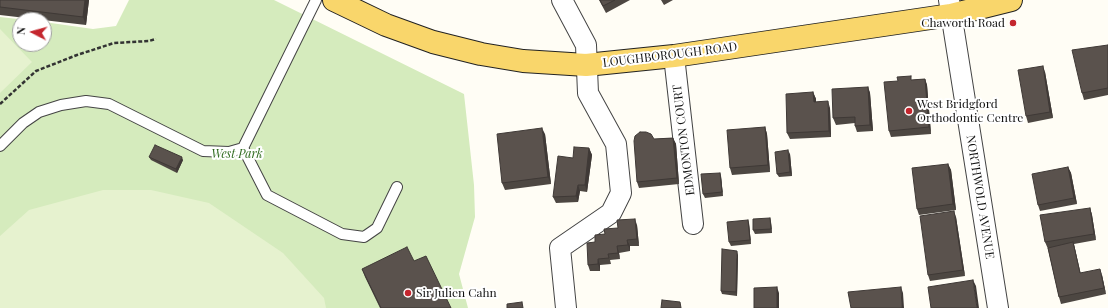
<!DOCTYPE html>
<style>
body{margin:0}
#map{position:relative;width:1108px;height:308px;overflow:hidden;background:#fffdf5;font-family:"Playfair Display",serif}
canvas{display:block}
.north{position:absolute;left:12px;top:12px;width:40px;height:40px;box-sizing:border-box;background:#fff;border:1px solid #a0a0a0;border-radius:50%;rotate:276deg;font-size:11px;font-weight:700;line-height:16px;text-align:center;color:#111}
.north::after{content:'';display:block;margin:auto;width:14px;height:18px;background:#c4262e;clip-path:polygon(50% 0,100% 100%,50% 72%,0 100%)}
</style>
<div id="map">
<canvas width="1108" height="308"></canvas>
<div class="north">N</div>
</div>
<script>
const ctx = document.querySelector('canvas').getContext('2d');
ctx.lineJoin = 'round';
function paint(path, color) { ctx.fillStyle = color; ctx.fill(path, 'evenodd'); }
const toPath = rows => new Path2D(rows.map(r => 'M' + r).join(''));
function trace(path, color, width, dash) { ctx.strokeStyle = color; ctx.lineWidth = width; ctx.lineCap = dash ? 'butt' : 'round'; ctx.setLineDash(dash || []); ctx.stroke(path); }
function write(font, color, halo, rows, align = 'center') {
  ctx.font = font + ' "Playfair Display",serif'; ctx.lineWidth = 4; ctx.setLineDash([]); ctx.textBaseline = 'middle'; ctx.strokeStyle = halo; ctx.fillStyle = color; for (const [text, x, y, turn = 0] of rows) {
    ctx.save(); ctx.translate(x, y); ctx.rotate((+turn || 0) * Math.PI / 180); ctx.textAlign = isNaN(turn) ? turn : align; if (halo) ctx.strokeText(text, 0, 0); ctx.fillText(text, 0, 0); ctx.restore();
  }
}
paint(toPath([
 [129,0,274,0,464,94,474,185,475,217,459,274,468,308,0,308,0,17,27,20,20,20,20,44,44,44,44,22,93,29,116,26]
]), '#d5ebbd');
paint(toPath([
 [0,29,32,62,0,93],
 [103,190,151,190,209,203,283,253,324,298,326,308,0,308,0,236,29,210]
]), '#e6f2cf');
const lane = toPath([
 [0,146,23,123,39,112,61,105,86,101,109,104,203,151,229,152,243,148,316,0],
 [243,148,267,195,342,234,364,237,377,228,397,187]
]);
const street = toPath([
 [562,0,586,45,588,93,616,144,621,193,611,213,560,248,566,308],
 [949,0,998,308],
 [674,56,693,224]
]);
const primary = toPath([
 [334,0,386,25,433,42,481,54,523,61,586,65,674,56,951,15,1011,0]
]);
trace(lane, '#444', 12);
trace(street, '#444', 22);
trace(primary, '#222', 24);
trace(toPath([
 [0,104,36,71,77,55,114,43,149,41,156,39]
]), '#333', 2.5, [4, 2]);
trace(lane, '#fff', 10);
trace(street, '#fff', 20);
trace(primary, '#f9d66b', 22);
paint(toPath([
 [0,0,89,0,86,25,0,15],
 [599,0,630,0,606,13],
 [661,0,673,0,664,5],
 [1108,45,1108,95,1084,100,1082,93],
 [1045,72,1053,118,1028,123,1026,116],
 [925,79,927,85,931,134,891,137,889,131,912,80],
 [868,87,870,93,873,131,857,132,855,126,855,123,836,125,833,118],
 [813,92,816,99,816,102,830,108,831,137,790,139,787,133],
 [765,127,767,134,770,172,732,175,730,168],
 [545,134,551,184,505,190,502,183],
 [673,138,676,144,679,184,639,188,637,182,654,139],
 [589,148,592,155,587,192,580,191,578,202,556,203,553,197,573,158],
 [790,154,792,176,779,177,777,174],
 [149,157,183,160,177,173,151,160],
 [948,164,951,170,956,210,919,215,917,209],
 [1068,167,1071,173,1077,204,1040,211,1038,205],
 [720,173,721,176,723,196,705,198,703,194],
 [1090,208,1092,215,1096,240,1074,244,1075,249,1080,273,1102,275,1106,294,1061,304,1059,297,1048,249,1045,242],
 [956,217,965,276,930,281,928,275],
 [770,218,771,222,772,233,755,234,753,230],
 [748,220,749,223,751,244,731,246,729,242],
 [637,225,639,246,630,246,630,251,619,253,620,259,610,260,611,264,600,265,600,271,590,271,588,265,595,242,605,234,618,228],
 [738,255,737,296,722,294,721,291],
 [414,261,451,308,380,308,365,277,362,269]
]), '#4d4742');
paint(toPath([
 [85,0,89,0,86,25,83,17],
 [1043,66,1045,72,1053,118,1050,112],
 [925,79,927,85,931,134,929,127],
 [868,87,870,93,873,131,870,125],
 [813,92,816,99,816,109,814,102],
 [828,101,830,108,831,137,829,131],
 [765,127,767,134,770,172,768,165],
 [542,128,545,134,551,184,548,177],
 [673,138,676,144,679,184,677,178],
 [589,148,592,155,587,192,585,185],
 [788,150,790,154,792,176,790,172],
 [182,157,183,160,177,173,176,169],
 [948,164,951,170,956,210,953,204],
 [1068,167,1071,173,1077,204,1074,198],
 [720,173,721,176,723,196,722,192],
 [578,185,580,191,578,202,576,196],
 [1090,208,1092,215,1096,240,1094,234],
 [954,211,956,217,965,276,963,270],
 [770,218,771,222,772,233,771,229],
 [635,219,637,225,639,246,637,239],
 [748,220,749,223,751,244,750,240],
 [627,240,630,246,630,251,628,245],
 [1073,242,1075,249,1082,279,1080,273],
 [617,246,619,253,620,259,618,253],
 [737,251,738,255,737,296,736,292],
 [598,259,600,265,600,271,598,264],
 [1100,269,1102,275,1106,294,1104,288],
 [973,280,976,286,979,308,977,308],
 [777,287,779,293,779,308,777,308],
 [901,287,903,293,904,308,902,308]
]), '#3f3936');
const building = toPath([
 [0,0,85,0,83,17,0,7,0,0],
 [600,0,615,0,603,6,600,0],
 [1108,45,1108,88,1082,93,1072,50,1108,45],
 [1043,66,1050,112,1026,116,1018,70,1043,66],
 [911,76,911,80,925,79,929,127,889,131,884,82,898,81,897,77,911,76],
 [868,87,870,125,855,126,855,117,833,118,832,89,868,87],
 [813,92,814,102,828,101,829,131,787,133,786,94,813,92],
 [765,127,768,165,730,168,727,130,765,127],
 [542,128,548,177,502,183,497,134,542,128],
 [640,132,646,132,651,134,654,139,673,138,677,178,637,182,634,141,635,136,640,132],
 [155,145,182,157,176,169,149,157,155,145],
 [574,147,589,148,585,185,578,185,576,196,553,197,558,156,573,158,574,147],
 [788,150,790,172,777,174,775,152,788,150],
 [948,164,953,204,917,209,912,168,948,164],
 [1068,167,1074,198,1038,205,1032,174,1068,167],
 [720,173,722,192,703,194,701,174,720,173],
 [1090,208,1094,234,1045,242,1040,215,1090,208],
 [954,211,963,270,928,275,920,216,954,211],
 [770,218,771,229,753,230,753,219,770,218],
 [635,219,637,239,627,240,628,245,617,246,618,253,608,254,609,258,598,259,598,264,588,265,587,243,595,242,595,235,605,234,604,229,618,228,617,220,635,219],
 [748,220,750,240,729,242,727,222,748,220],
 [1073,242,1080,273,1100,269,1104,288,1059,297,1048,248,1073,242],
 [407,247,414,261,426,256,451,308,381,308,362,269,407,247],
 [722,249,737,251,736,292,721,291,722,249],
 [973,280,977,308,931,308,928,287,973,280],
 [777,287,777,308,754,308,754,288,777,287],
 [901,287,902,308,851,308,848,292,901,287],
 [662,300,680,302,681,308,661,308,662,300],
 [522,302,523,308,507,308,507,304,522,302]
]);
paint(building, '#5a524d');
trace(building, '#3f3936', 1);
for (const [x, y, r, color] of [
 [1013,23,4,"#c4262e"],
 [909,111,4,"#c4262e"],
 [408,293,4,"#c4262e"]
]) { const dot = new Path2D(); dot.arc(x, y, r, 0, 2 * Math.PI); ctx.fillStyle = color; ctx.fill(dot); trace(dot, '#fff', 1.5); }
write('12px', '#111', '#fff', [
 ["Chaworth Road",1005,23,"right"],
 ["West Bridgford",917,104],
 ["Orthodontic Centre",917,118],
 ["Sir Julien Cahn",416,293]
], 'left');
write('12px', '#111', '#fff', [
 ["LOUGHBOROUGH ROAD",670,55,-7],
 ["EDMONTON COURT",684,140,-97],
 ["NORTHWOLD AVENUE",980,197,81]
]);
write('italic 12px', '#2f6b1f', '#fff', [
 ["West Park",237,154]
]);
</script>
